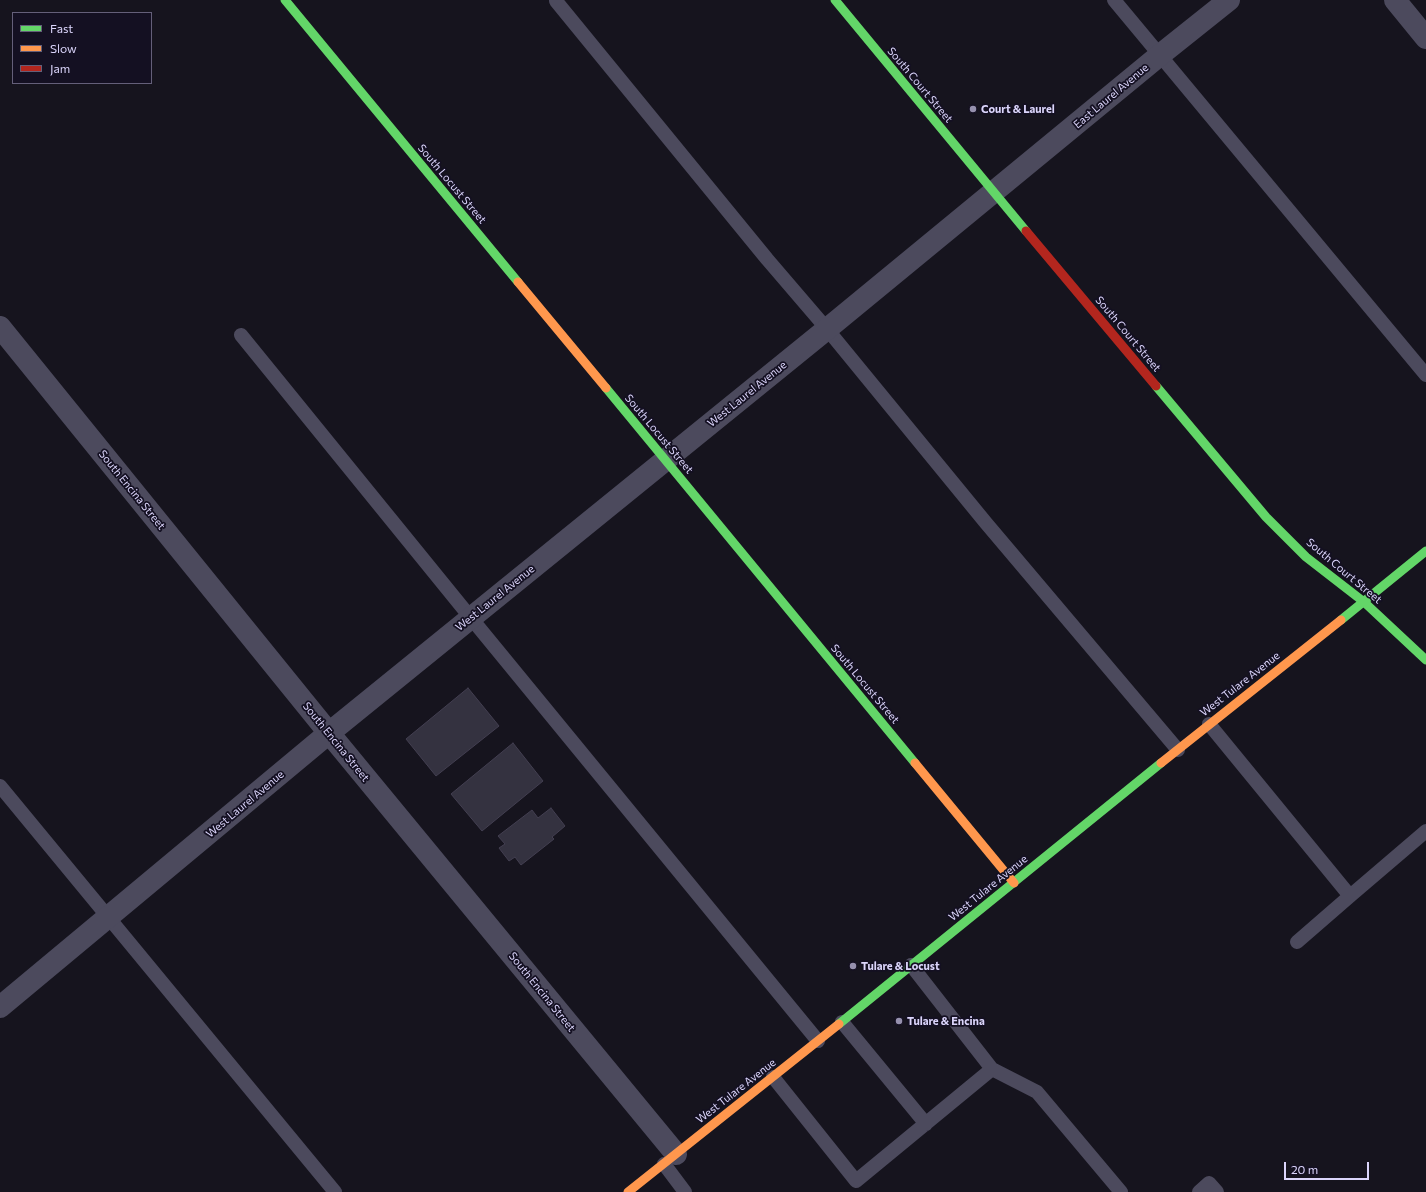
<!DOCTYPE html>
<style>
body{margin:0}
#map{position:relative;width:1426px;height:1192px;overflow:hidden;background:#16141e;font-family:Commissioner,sans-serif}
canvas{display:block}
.legend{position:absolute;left:12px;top:12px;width:140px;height:72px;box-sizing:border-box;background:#141022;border:1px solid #645f79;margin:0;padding:5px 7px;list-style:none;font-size:12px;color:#dbd5fb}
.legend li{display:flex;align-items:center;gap:8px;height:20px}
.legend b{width:20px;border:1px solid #645f79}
.scale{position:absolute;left:1284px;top:1162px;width:85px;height:18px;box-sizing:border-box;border:2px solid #dbd5fb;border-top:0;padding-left:5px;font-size:12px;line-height:14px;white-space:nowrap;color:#dbd5fb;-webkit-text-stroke:3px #141022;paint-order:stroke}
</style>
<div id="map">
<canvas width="1426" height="1192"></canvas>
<ul class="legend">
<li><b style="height:5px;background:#63d668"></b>Fast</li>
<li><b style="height:5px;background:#ff974d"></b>Slow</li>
<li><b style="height:5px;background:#b3261e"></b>Jam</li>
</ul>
<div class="scale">20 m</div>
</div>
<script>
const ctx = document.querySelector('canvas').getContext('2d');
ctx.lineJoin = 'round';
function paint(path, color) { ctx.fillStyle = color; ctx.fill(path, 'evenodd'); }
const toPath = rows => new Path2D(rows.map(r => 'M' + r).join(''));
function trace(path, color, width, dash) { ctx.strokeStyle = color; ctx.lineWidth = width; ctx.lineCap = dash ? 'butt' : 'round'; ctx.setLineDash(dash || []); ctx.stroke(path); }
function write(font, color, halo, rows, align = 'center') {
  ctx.font = font + ' Commissioner,sans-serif'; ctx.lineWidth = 3.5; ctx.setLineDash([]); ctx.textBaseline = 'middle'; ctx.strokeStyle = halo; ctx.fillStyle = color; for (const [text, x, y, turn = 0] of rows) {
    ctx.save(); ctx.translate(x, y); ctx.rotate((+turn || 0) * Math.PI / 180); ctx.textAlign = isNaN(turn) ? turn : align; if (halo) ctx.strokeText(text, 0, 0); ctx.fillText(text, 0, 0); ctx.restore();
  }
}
const building = toPath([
 [468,688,499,726,436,776,406,739,468,688],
 [513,743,543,781,482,831,451,794,513,743],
 [551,808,565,826,552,837,554,839,521,865,515,857,509,861,499,848,505,844,498,836,532,810,538,818,551,808]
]);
paint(building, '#343240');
trace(building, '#433f51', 1);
trace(toPath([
 [1114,0,1426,375],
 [556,1,767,259,827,329,986,523,1178,750],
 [241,335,471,618,818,1041],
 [1209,724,1350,896,1426,831],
 [0,786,335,1192],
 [1297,942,1350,896],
 [911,965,992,1069,1037,1092,1121,1192],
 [842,1022,926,1124],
 [773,1077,856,1181,992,1069],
 [664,1164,685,1192],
 [1199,1192,1209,1183,1217,1192]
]), '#4c4a5d', 14);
trace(toPath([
 [1395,0,1426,38],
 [0,327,329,733,676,1154],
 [0,1007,329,733,827,329,1160,55,1229,0]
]), '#4c4a5d', 22);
trace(toPath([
 [285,0,518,282],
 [835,0,1026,231],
 [1156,386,1266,517,1306,557,1364,602,1426,660],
 [606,388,915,763],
 [1341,620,1426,551],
 [839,1024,1161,763]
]), '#63d668', 9);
trace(toPath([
 [518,282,606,388],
 [915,763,1014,883],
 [1161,763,1341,620],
 [628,1192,839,1024]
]), '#ff974d', 9);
trace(toPath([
 [1026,231,1156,386]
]), '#b3261e', 9);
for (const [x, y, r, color] of [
 [973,109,4,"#9691ae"],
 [853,966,4,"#9691ae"],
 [899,1021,4,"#9691ae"]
]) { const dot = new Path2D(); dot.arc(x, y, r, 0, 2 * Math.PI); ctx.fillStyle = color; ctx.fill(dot); trace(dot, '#141022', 1.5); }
write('11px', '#dbd5fb', '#141022', [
 ["South Court Street",920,85,50],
 ["East Laurel Avenue",1111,96,-40],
 ["South Locust Street",452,184,50],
 ["South Court Street",1128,334,50],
 ["West Laurel Avenue",747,394,-39],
 ["South Locust Street",659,434,50],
 ["South Encina Street",132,490,51],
 ["South Court Street",1344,571,40],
 ["West Laurel Avenue",495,598,-39],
 ["South Locust Street",865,684,50],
 ["West Tulare Avenue",1240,684,-38],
 ["South Encina Street",336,742,51],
 ["West Laurel Avenue",245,804,-40],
 ["West Tulare Avenue",988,888,-39],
 ["South Encina Street",542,992,51],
 ["West Tulare Avenue",736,1091,-38]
]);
write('bold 11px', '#dbd5fb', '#141022', [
 ["Court & Laurel",981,109],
 ["Tulare & Locust",861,966],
 ["Tulare & Encina",907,1021]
], 'left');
</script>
